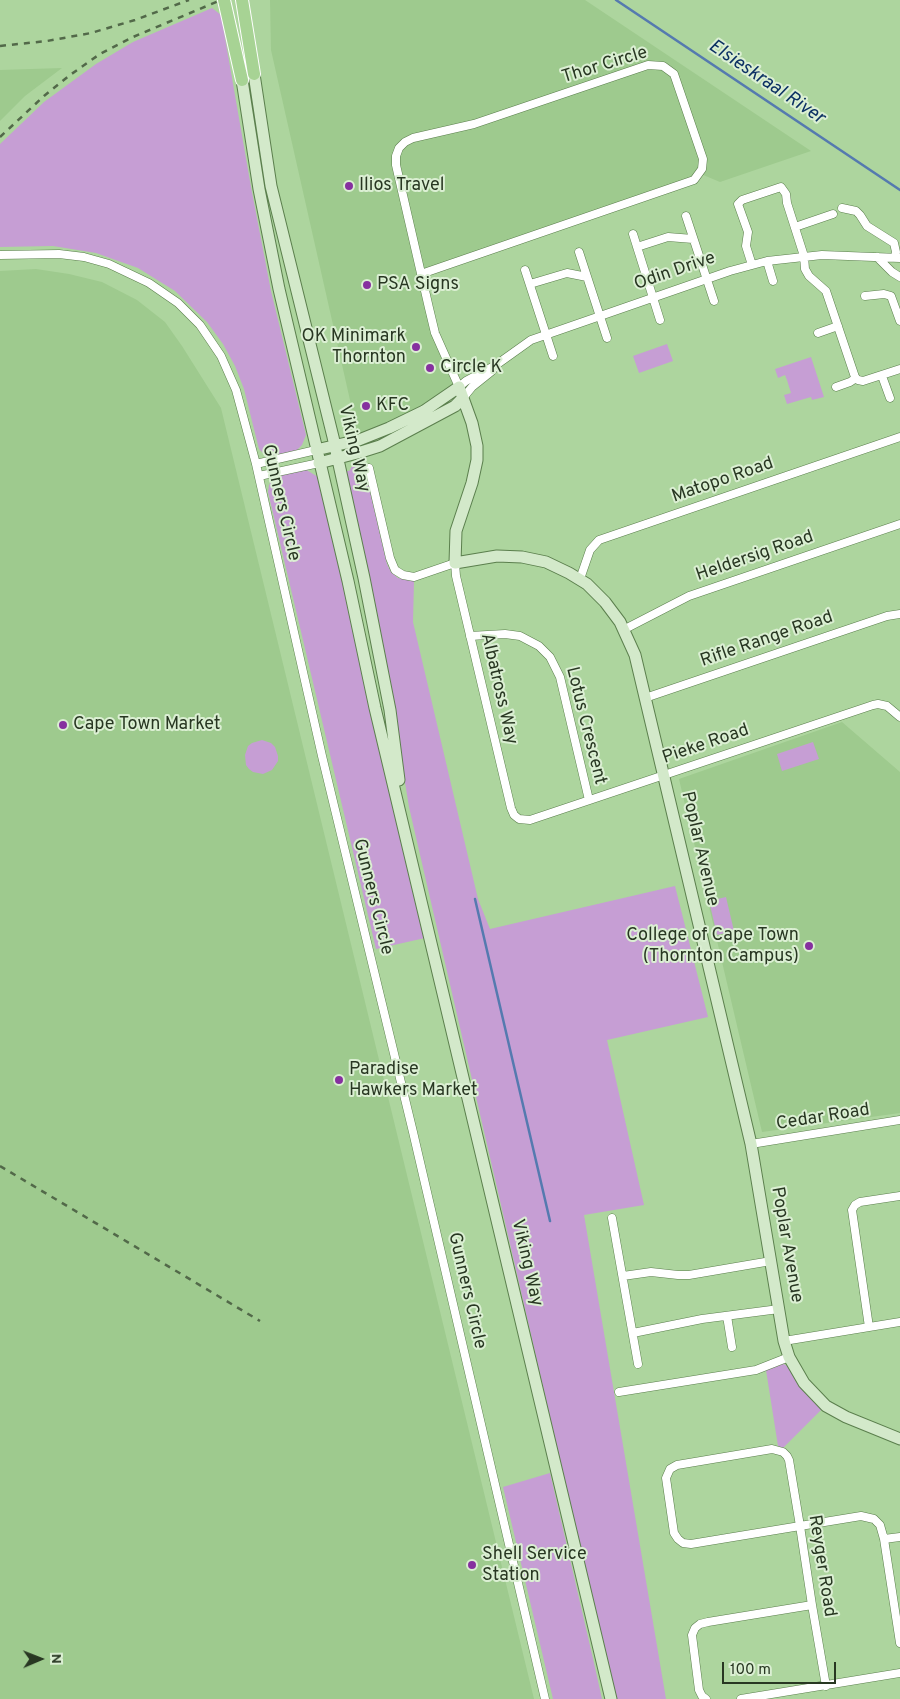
<!DOCTYPE html>
<style>
body{margin:0}
#map{position:relative;width:900px;height:1699px;overflow:hidden;background:#add59e;font-family:Overpass,sans-serif}
canvas{display:block}
.north{position:absolute;left:15px;top:1634px;width:50px;height:50px;-webkit-text-stroke:4px #dbefd3;paint-order:stroke;rotate:89deg;font-size:14px;font-weight:700;line-height:20px;text-align:center;color:#283722}
.north::after{content:'';display:block;margin:auto;width:18px;height:22px;background:#283722;clip-path:polygon(50% 0,100% 100%,50% 72%,0 100%)}
.scale{position:absolute;left:722px;top:1662px;width:114px;height:22px;box-sizing:border-box;border:2px solid #283722;border-top:0;padding-left:6px;font-size:15px;line-height:18px;white-space:nowrap;color:#283722;-webkit-text-stroke:4px #dbefd3;paint-order:stroke}
</style>
<div id="map">
<canvas width="900" height="1699"></canvas>
<div class="north">N</div>
<div class="scale">100 m</div>
</div>
<script>
const ctx = document.querySelector('canvas').getContext('2d');
ctx.lineJoin = 'round';
function paint(path, color) { ctx.fillStyle = color; ctx.fill(path, 'evenodd'); }
const toPath = rows => new Path2D(rows.map(r => 'M' + r).join(''));
function trace(path, color, width, dash) { ctx.strokeStyle = color; ctx.lineWidth = width; ctx.lineCap = dash ? 'butt' : 'round'; ctx.setLineDash(dash || []); ctx.stroke(path); }
function write(font, color, halo, rows, align = 'center') {
  ctx.font = font + ' Overpass,sans-serif'; ctx.lineWidth = 4; ctx.setLineDash([]); ctx.textBaseline = 'middle'; ctx.strokeStyle = halo; ctx.fillStyle = color; for (const [text, x, y, turn = 0] of rows) {
    ctx.save(); ctx.translate(x, y); ctx.rotate((+turn || 0) * Math.PI / 180); ctx.textAlign = isNaN(turn) ? turn : align; if (halo) ctx.strokeText(text, 0, 0); ctx.fillText(text, 0, 0); ctx.restore();
  }
}
paint(toPath([
 [270,0,585,0,811,151,720,182,701,174,698,177,422,274,435,333,459,387,359,440,271,50],
 [62,68,25,96,0,121,0,70],
 [36,269,69,274,102,282,137,300,165,322,182,346,221,408,534,1699,0,1699,0,271],
 [842,722,900,772,900,1113,762,1132,679,779]
]), '#9eca8e');
paint(toPath([
 [212,8,221,15,251,187,271,291,306,435,302,445,296,451,272,456,264,454,259,449,244,389,235,366,223,344,207,322,175,291,138,268,96,253,53,246,0,247,0,144,44,102,96,64,133,42],
 [667,344,673,361,639,373,633,356],
 [811,357,824,397,812,400,811,397,787,404,784,395,791,393,787,380,785,375,778,378,775,369],
 [363,461,387,564,391,572,398,578,414,581,413,622,478,899,490,929,675,886,708,1017,607,1040,644,1205,584,1215,666,1699,616,1699,612,1685,409,807,378,616,345,474,346,471,349,471,353,465],
 [305,469,318,477,425,938,376,949,268,492,269,485,274,477],
 [262,740,271,743,275,747,278,756,278,761,272,770,263,774,253,772,249,769,246,765,245,755,248,746,252,743],
 [813,742,819,759,782,771,777,754],
 [726,897,734,931,717,935,709,901],
 [782,1363,787,1366,802,1389,822,1409,783,1448,778,1446,766,1370],
 [550,1473,594,1663,602,1699,553,1699,503,1487]
]), '#c69ed4');
trace(toPath([
 [616,0,900,190],
 [475,899,550,1221]
]), '#557aaf', 2.5);
const street = toPath([
 [842,208,856,211,860,215,867,226,894,243,896,252,895,258],
 [686,216,714,301],
 [795,227,833,214],
 [633,234,660,320],
 [637,247,668,237,693,239],
 [579,252,607,338],
 [0,255,59,254,84,257,109,264,149,283,178,303,200,325,221,356,236,390,256,464,322,756,413,1132,545,1699],
 [877,257,892,272,900,277],
 [767,261,773,281],
 [752,265,746,246,748,232,738,204,742,200,781,187,786,194,787,203,804,256,805,269,809,276,826,291,855,377,858,380,863,381,900,369],
 [525,270,553,356],
 [421,274,694,180,702,169,703,159,674,74,663,66,648,65,474,124,413,138,405,142,399,148,396,156,396,165,429,308,435,333,459,387,466,381,496,365],
 [530,284,567,273,587,277],
 [865,296,884,294,891,296,900,321],
 [818,333,838,326],
 [882,376,890,398],
 [836,387,850,382,856,378],
 [463,398,472,387,492,371,496,365,531,340,730,271,767,261,822,255,900,258],
 [256,464,316,450],
 [369,468,390,558,395,570,403,575,414,577,455,563,456,576,511,808,514,815,519,819,530,820,873,705,878,704,887,706,900,717],
 [259,476,319,463],
 [580,579,590,550,599,540,900,437],
 [625,629,689,596,900,524],
 [470,636,505,634,520,636,539,646,550,657,560,677,589,800],
 [645,698,887,616,900,614],
 [751,1144,900,1120],
 [612,1218,638,1364],
 [623,1276,651,1272,678,1275,689,1275,771,1261],
 [727,1316,732,1347],
 [869,1327,852,1210,855,1205,860,1202,900,1196],
 [633,1333,702,1319,779,1309],
 [784,1341,900,1322],
 [619,1392,756,1370,789,1357],
 [884,1539,900,1537],
 [826,1686,812,1605,800,1526,789,1460,787,1456,783,1452,772,1449,677,1465,670,1469,666,1478,674,1533,678,1539,683,1543,691,1544,800,1526,861,1516,874,1519,880,1525,884,1539,900,1643],
 [706,1699,702,1696,699,1690,693,1643,692,1635,695,1628,700,1624,708,1622,812,1605],
 [741,1699,900,1673]
]);
const secondary = toPath([
 [254,74,271,186,333,437,364,578,390,710,399,780],
 [242,80,259,189,279,289,348,581,375,708,611,1699],
 [316,450,359,440,389,428,424,411,459,387,472,423,477,446,477,460,472,483,456,531,455,563,497,556,522,557,546,562,569,573,587,584,605,602,620,622,635,655,751,1144,784,1341,789,1357,804,1383,826,1406,846,1417,900,1439],
 [319,463,361,452,380,446,455,406,463,398]
]);
const primary = toPath([
 [224,0,242,80],
 [242,0,254,74]
]);
trace(street, '#5b7f4d', 9);
trace(secondary, '#5b7f4d', 13);
trace(primary, '#fff', 14);
trace(street, '#fff', 8);
trace(secondary, '#d3e9ca', 11);
trace(primary, '#a7d394', 12);
trace(toPath([
 [0,46,47,41,91,33,135,20,189,0],
 [0,137,44,96,70,75,100,54,133,37,221,0],
 [0,1166,260,1321]
]), '#526949', 2.5, [6, 6]);
for (const [x, y, r, color] of [
 [349,186,5,"#86319f"],
 [367,285,5,"#86319f"],
 [416,347,5,"#86319f"],
 [430,368,5,"#86319f"],
 [366,406,5,"#86319f"],
 [63,725,5,"#86319f"],
 [809,946,5,"#86319f"],
 [339,1080,5,"#86319f"],
 [472,1565,5,"#86319f"]
]) { const dot = new Path2D(); dot.arc(x, y, r, 0, 2 * Math.PI); ctx.fillStyle = color; ctx.fill(dot); trace(dot, '#dbefd3', 2); }
write('18px', '#283722', '#dbefd3', [
 ["Thor Circle",605,66,-17],
 ["Odin Drive",675,272,-19],
 ["Viking Way",353,449,77],
 ["Matopo Road",723,481,-19],
 ["Gunners Circle",280,503,77],
 ["Heldersig Road",755,557,-19],
 ["Rifle Range Road",767,640,-19],
 ["Albatross Way",498,689,77],
 ["Lotus Crescent",585,726,76],
 ["Pieke Road",706,745,-19],
 ["Poplar Avenue",699,849,77],
 ["Gunners Circle",372,897,76],
 ["Cedar Road",823,1118,-9],
 ["Poplar Avenue",786,1245,80],
 ["Viking Way",526,1263,77],
 ["Gunners Circle",466,1291,77],
 ["Reyger Road",821,1566,81]
]);
write('18px', '#283722', '#dbefd3', [
 ["Ilios Travel",359,186],
 ["PSA Signs",377,285],
 ["OK Minimark",406,337,"right"],
 ["Thornton",406,358,"right"],
 ["Circle K",440,368],
 ["KFC",376,406],
 ["Cape Town Market",73,725],
 ["College of Cape Town",799,936,"right"],
 ["(Thornton Campus)",799,957,"right"],
 ["Paradise",349,1070],
 ["Hawkers Market",349,1091],
 ["Shell Service",482,1555],
 ["Station",482,1576]
], 'left');
write('italic 19px', '#0c3163', '#dbefd3', [
 ["Elsieskraal River",766,83,34]
]);
</script>
